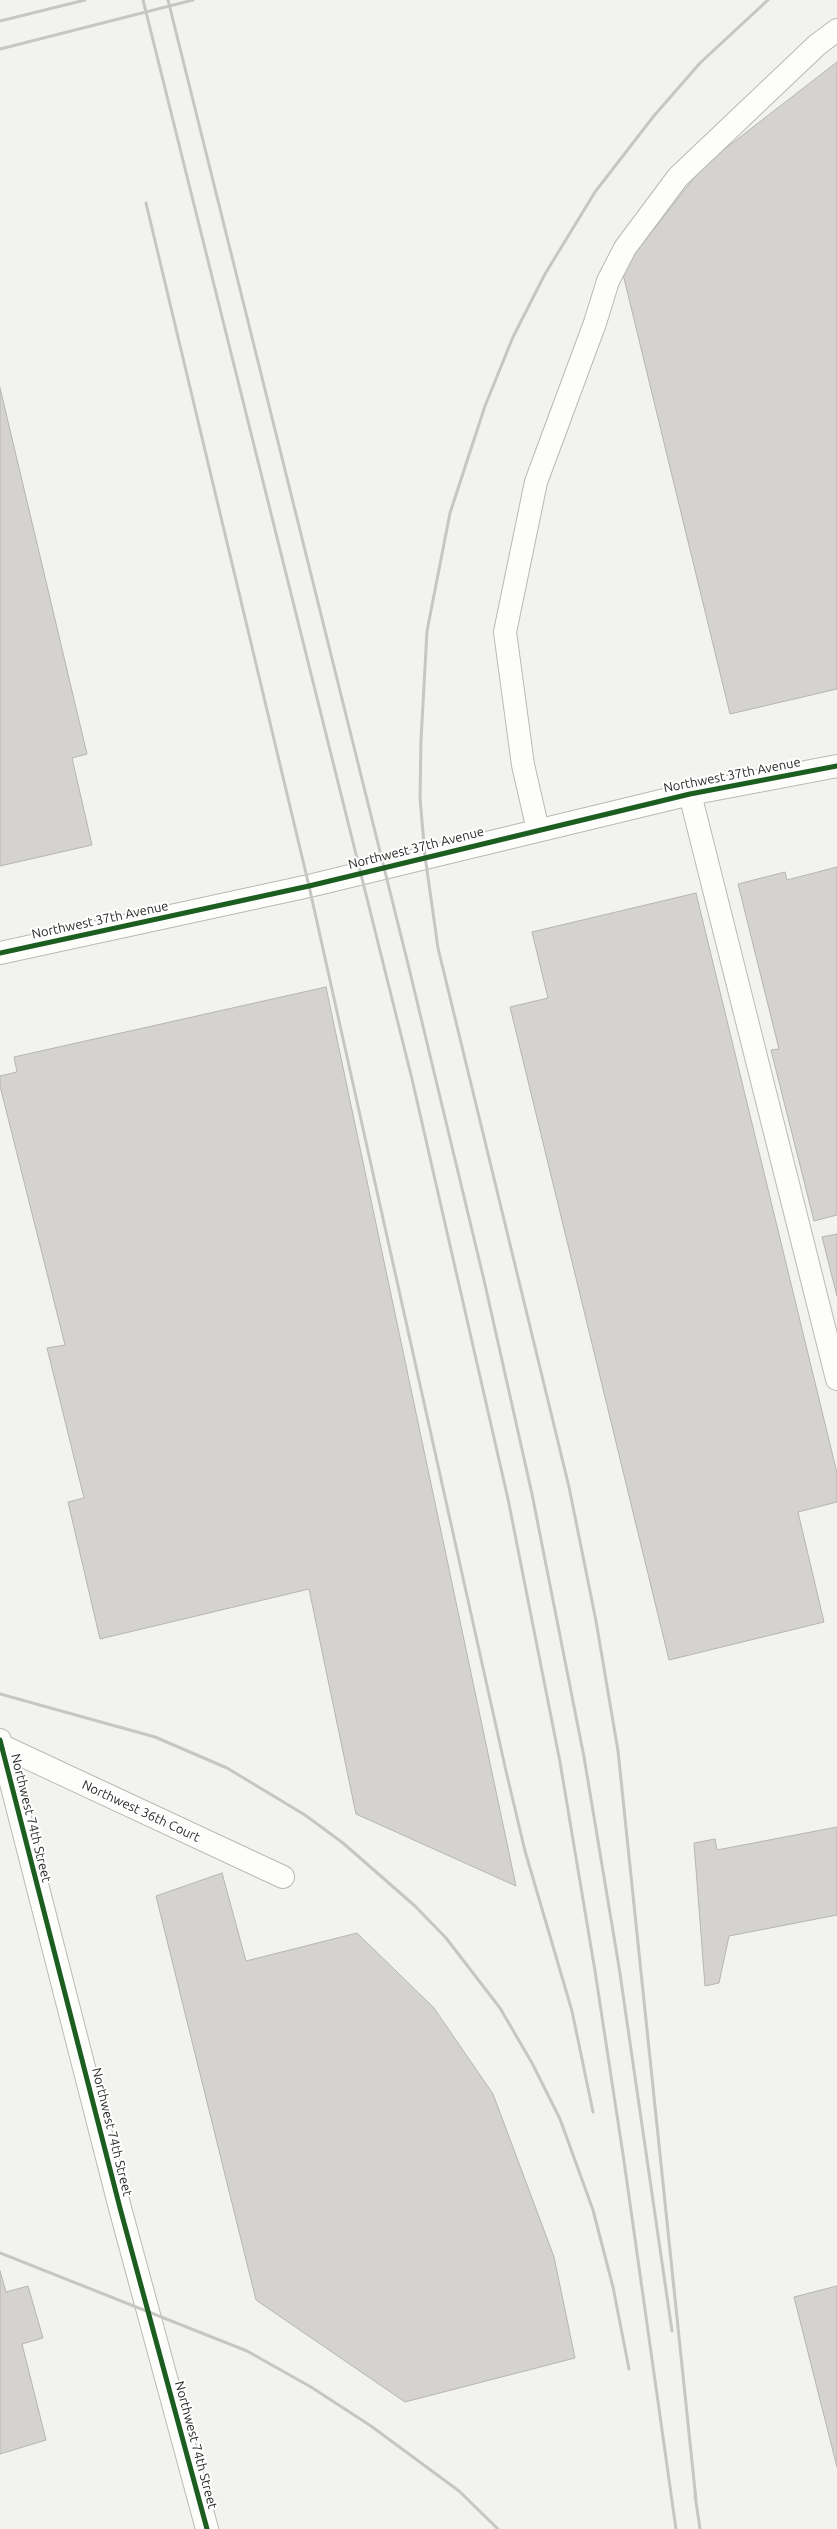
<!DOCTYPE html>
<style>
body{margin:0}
canvas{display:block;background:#f2f2ee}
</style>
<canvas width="837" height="2529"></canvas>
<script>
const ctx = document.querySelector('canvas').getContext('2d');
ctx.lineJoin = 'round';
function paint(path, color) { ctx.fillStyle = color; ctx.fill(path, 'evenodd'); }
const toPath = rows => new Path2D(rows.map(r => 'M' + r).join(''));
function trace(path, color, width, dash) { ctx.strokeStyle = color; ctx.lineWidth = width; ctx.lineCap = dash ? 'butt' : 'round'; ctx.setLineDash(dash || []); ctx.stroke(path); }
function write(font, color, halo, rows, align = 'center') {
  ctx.font = font + ' Ubuntu,sans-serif'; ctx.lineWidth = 4; ctx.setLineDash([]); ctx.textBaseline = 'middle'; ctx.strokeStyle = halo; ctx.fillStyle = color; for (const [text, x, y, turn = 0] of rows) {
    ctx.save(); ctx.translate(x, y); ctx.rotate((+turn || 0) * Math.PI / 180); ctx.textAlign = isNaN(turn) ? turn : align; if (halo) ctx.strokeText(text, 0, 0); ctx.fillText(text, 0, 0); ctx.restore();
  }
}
const building = toPath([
 [837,62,837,689,730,714,622,270,704,165,837,62],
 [0,388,87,754,72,758,92,845,0,866,0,388],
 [837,867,837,1215,814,1221,771,1050,779,1049,738,884,785,872,787,880,837,867],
 [696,893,837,1473,837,1502,798,1512,824,1622,669,1660,510,1007,548,998,532,932,696,893],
 [326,987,516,1886,356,1814,309,1589,100,1639,68,1502,84,1498,47,1348,65,1345,0,1086,0,1076,17,1072,14,1057,326,987],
 [837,1234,837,1296,822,1237,837,1234],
 [837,1827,837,1915,729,1936,719,1983,705,1986,694,1843,715,1839,717,1850,837,1827],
 [222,1873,246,1961,357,1933,434,2008,493,2094,554,2257,575,2358,405,2402,256,2300,156,1896,222,1873],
 [0,2271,6,2292,28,2286,43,2338,22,2344,46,2440,0,2454,0,2271],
 [837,2286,837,2467,794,2297,837,2286]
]);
paint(building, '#d4d3d2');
trace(building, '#b6b5b4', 1);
const minor = toPath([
 [690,794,837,1379],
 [538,830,523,765,505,632,536,482,595,323,608,281,625,248,678,177,817,45,837,30],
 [0,953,309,886,690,794,837,766],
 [0,1740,120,2208,207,2529],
 [0,1745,283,1877]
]);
trace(minor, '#b9b9b5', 24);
trace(minor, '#fdfdfc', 22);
trace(toPath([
 [143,0,412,1079,508,1499,560,1762,595,1971,624,2161,676,2529],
 [168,0,409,968,484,1280,532,1494,584,1757,619,1967,672,2331],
 [0,21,85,0],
 [0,49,193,0],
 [146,203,309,886,506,1771,525,1851,572,2011,593,2112],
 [0,1694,155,1737,227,1768,305,1815,343,1843,415,1906,446,1938,500,2008,532,2063,560,2119,593,2210,613,2287,629,2369],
 [0,2253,247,2351,311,2387,371,2426,459,2491,498,2529],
 [695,2495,700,2529],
 [696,2500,618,1751,596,1621,569,1487,438,948,425,856,420,798,421,740,427,631,450,513,485,406,513,337,545,274,595,192,653,117,700,63,768,0]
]), '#c6c6c4', 3);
trace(toPath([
 [0,953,309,886,690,794,837,766],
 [0,1740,120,2208,207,2529]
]), '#1b5e20', 5);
write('13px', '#292927', '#fff', [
 ["Northwest 37th Avenue",732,775,-11],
 ["Northwest 37th Avenue",416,848,-14],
 ["Northwest 37th Avenue",100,920,-12],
 ["Northwest 36th Court",141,1811,25],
 ["Northwest 74th Street",31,1818,76],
 ["Northwest 74th Street",112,2132,76],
 ["Northwest 74th Street",196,2445,75]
]);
</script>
